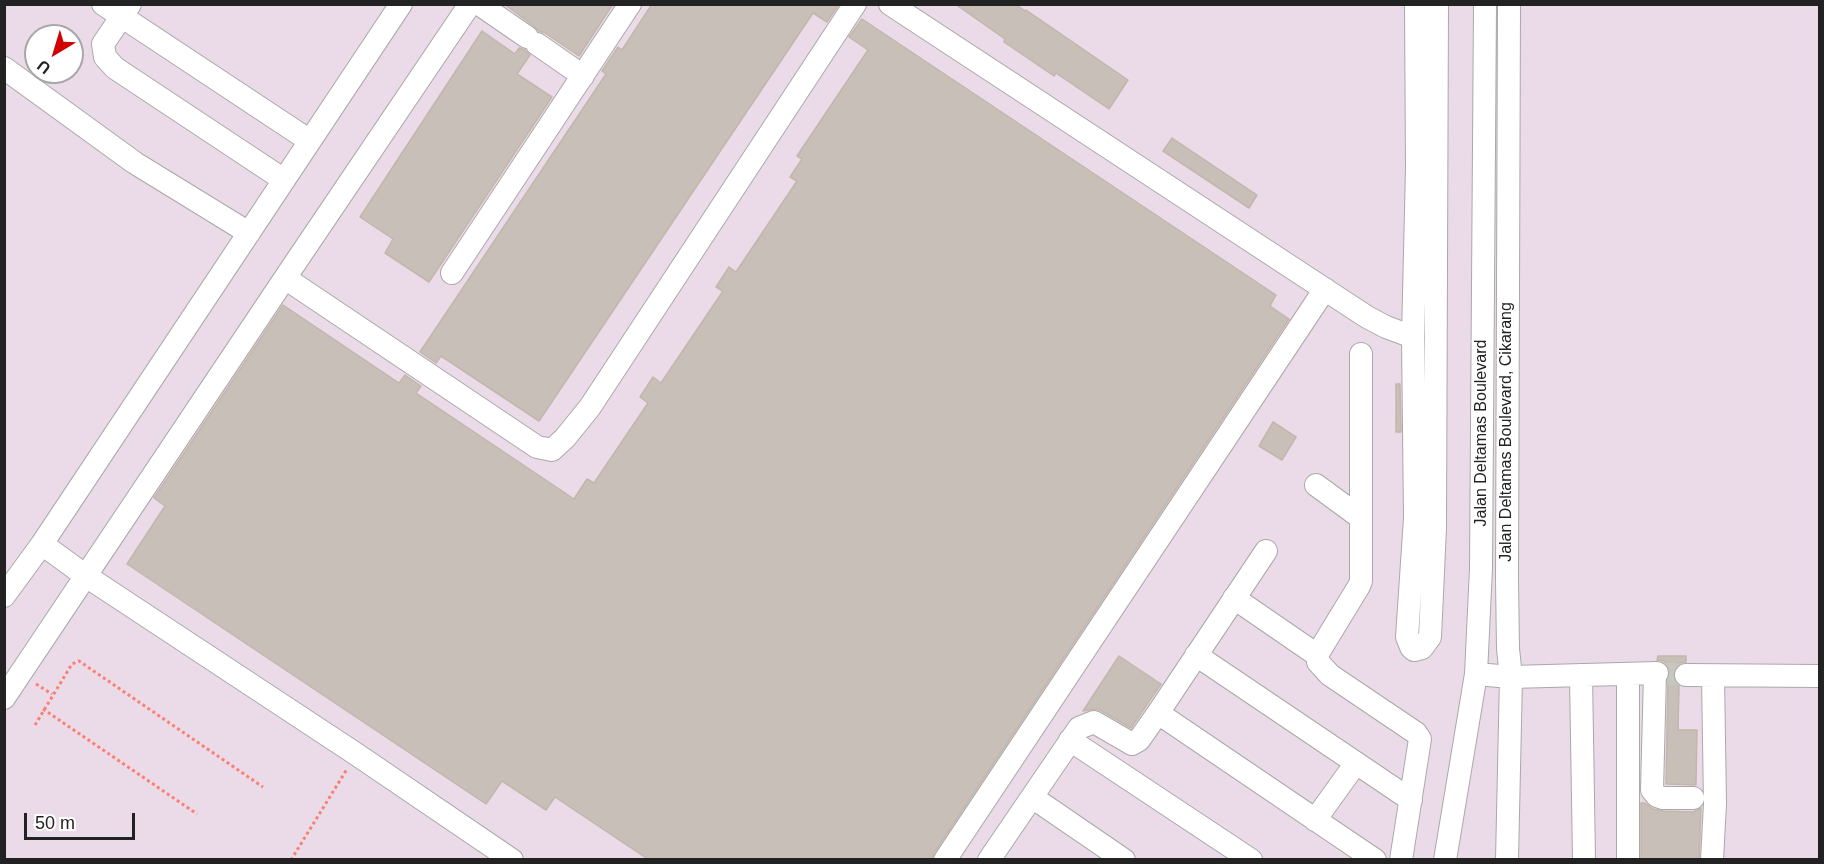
<!DOCTYPE html>
<style>
body{margin:0}
#map{position:relative;width:1824px;height:864px;overflow:hidden;background:#f2efe9;font-family:Helvetica,sans-serif}
canvas{display:block}
.frame{position:absolute;inset:0;border:6px solid #222;pointer-events:none}
.north{position:absolute;left:24px;top:24px;width:60px;height:60px;box-sizing:border-box;background:#fff;border:2px solid #a7a7a7;border-radius:50%;rotate:218deg;font-size:16px;font-weight:700;line-height:24px;text-align:center;color:#222}
.north::after{content:'';display:block;margin:auto;width:21px;height:27px;background:#d40000;clip-path:polygon(50% 0,100% 100%,50% 72%,0 100%)}
.scale{position:absolute;left:24px;top:813px;width:111px;height:27px;box-sizing:border-box;border:3px solid #222;border-top:0;padding-left:8px;font-size:18px;line-height:21px;white-space:nowrap;color:#222;-webkit-text-stroke:4px #fff;paint-order:stroke}
</style>
<div id="map">
<canvas width="1824" height="864"></canvas>
<div class="frame"></div>
<div class="north">U</div>
<div class="scale">50 m</div>
</div>
<script>
const ctx = document.querySelector('canvas').getContext('2d');
ctx.lineJoin = 'round';
function paint(path, color) { ctx.fillStyle = color; ctx.fill(path, 'evenodd'); }
const toPath = rows => new Path2D(rows.map(r => 'M' + r).join(''));
function trace(path, color, width, dash) { ctx.strokeStyle = color; ctx.lineWidth = width; ctx.lineCap = dash ? 'butt' : 'round'; ctx.setLineDash(dash || []); ctx.stroke(path); }
function write(font, color, halo, rows, align = 'center') {
  ctx.font = font + ' Helvetica,sans-serif'; ctx.lineWidth = 4.5; ctx.setLineDash([]); ctx.textBaseline = 'middle'; ctx.strokeStyle = halo; ctx.fillStyle = color; for (const [text, x, y, turn = 0] of rows) {
    ctx.save(); ctx.translate(x, y); ctx.rotate((+turn || 0) * Math.PI / 180); ctx.textAlign = isNaN(turn) ? turn : align; if (halo) ctx.strokeText(text, 0, 0); ctx.fillText(text, 0, 0); ctx.restore();
  }
}
paint(toPath([
 [5,5,1819,5,1819,859,5,859],
 [36,36,72,36,72,72,36,72]
]), '#ebdbe8');
const building = toPath([
 [504,4,613,4,579,56,545,33,539,31,534,26,504,4],
 [652,4,839,4,827,22,813,13,539,421,441,356,436,363,420,352,606,74,602,71,618,47,622,50,652,4],
 [955,4,1015,4,1025,11,1026,10,1128,80,1109,109,1056,73,1054,76,1004,42,1005,39,955,4],
 [862,19,1276,295,1270,306,1289,319,934,853,932,860,649,860,555,797,546,810,502,781,486,804,127,564,165,506,154,498,283,305,399,383,405,375,421,386,416,393,574,499,587,479,594,483,648,403,640,397,653,377,661,383,723,291,716,287,729,267,736,272,797,181,790,177,802,159,797,156,868,50,849,37,862,19],
 [482,31,515,54,519,48,525,50,530,55,517,74,552,97,429,282,385,253,393,239,360,217,482,31],
 [1172,138,1257,195,1249,208,1163,151,1172,138],
 [1396,384,1400,384,1401,432,1396,432,1396,384],
 [1273,422,1296,437,1282,460,1259,446,1273,422],
 [1119,656,1161,684,1131,728,1100,710,1094,709,1083,711,1119,656],
 [1658,656,1686,656,1686,662,1680,663,1675,668,1673,675,1675,682,1679,686,1678,730,1697,730,1696,785,1666,784,1668,680,1670,672,1668,665,1664,661,1657,660,1658,656],
 [1641,803,1645,803,1653,809,1663,811,1693,812,1701,808,1699,860,1641,860,1641,803]
]);
paint(building, '#c7bfb8');
trace(building, '#c4b6ab', 1.5);
trace(toPath([
 [1657,673,1686,675]
]), '#c8c6c1', 22, [22, 11]);
const minor = toPath([
 [103,4,310,141],
 [130,4,103,44,105,57,115,68,284,180],
 [479,4,527,37],
 [890,4,1367,317,1386,327,1413,337],
 [1416,4,1417,168,1413,337,1415,518,1407,637,1411,647,1414,650,1422,648,1430,637,1435,528,1437,4],
 [537,44,583,76],
 [4,68,135,163,249,233],
 [452,273,630,4],
 [285,278,537,447,552,450,565,438,590,407,855,4],
 [1361,354,1361,581,1359,586,1317,655,1318,662,1330,675,1416,733,1420,739,1401,860],
 [1316,485,1361,518],
 [42,544,86,576,356,754,512,860],
 [4,596,42,544,401,4],
 [1234,598,1317,655],
 [1196,655,1411,800],
 [1655,673,1652,790,1657,796,1663,798,1693,798],
 [1476,674,1511,677,1657,673],
 [1581,675,1584,860],
 [1686,675,1820,676],
 [4,698,285,278,470,4],
 [1158,713,1266,551],
 [1070,740,1251,860],
 [1032,797,1124,860],
 [1315,820,1356,763],
 [945,860,1325,289],
 [989,860,1079,728,1094,722,1132,744,1139,740,1158,713,1375,860],
 [1445,860,1476,674,1481,568,1485,4],
 [1507,860,1511,677,1508,649,1507,579,1509,4],
 [1628,860,1628,674],
 [1712,860,1715,804,1713,676]
]);
trace(minor, '#a9a9a9', 24);
trace(toPath([
 [36,684,52,694],
 [43,709,197,814],
 [35,725,72,664,79,661,263,787],
 [291,860,347,769]
]), '#fa8072', 3, [3, 3]);
trace(minor, '#fff', 22);
write('16px', '#222', '#fff', [
 ["Jalan Deltamas Boulevard, Cikarang",1507,432,-90],
 ["Jalan Deltamas Boulevard",1482,433,-90]
]);
</script>
